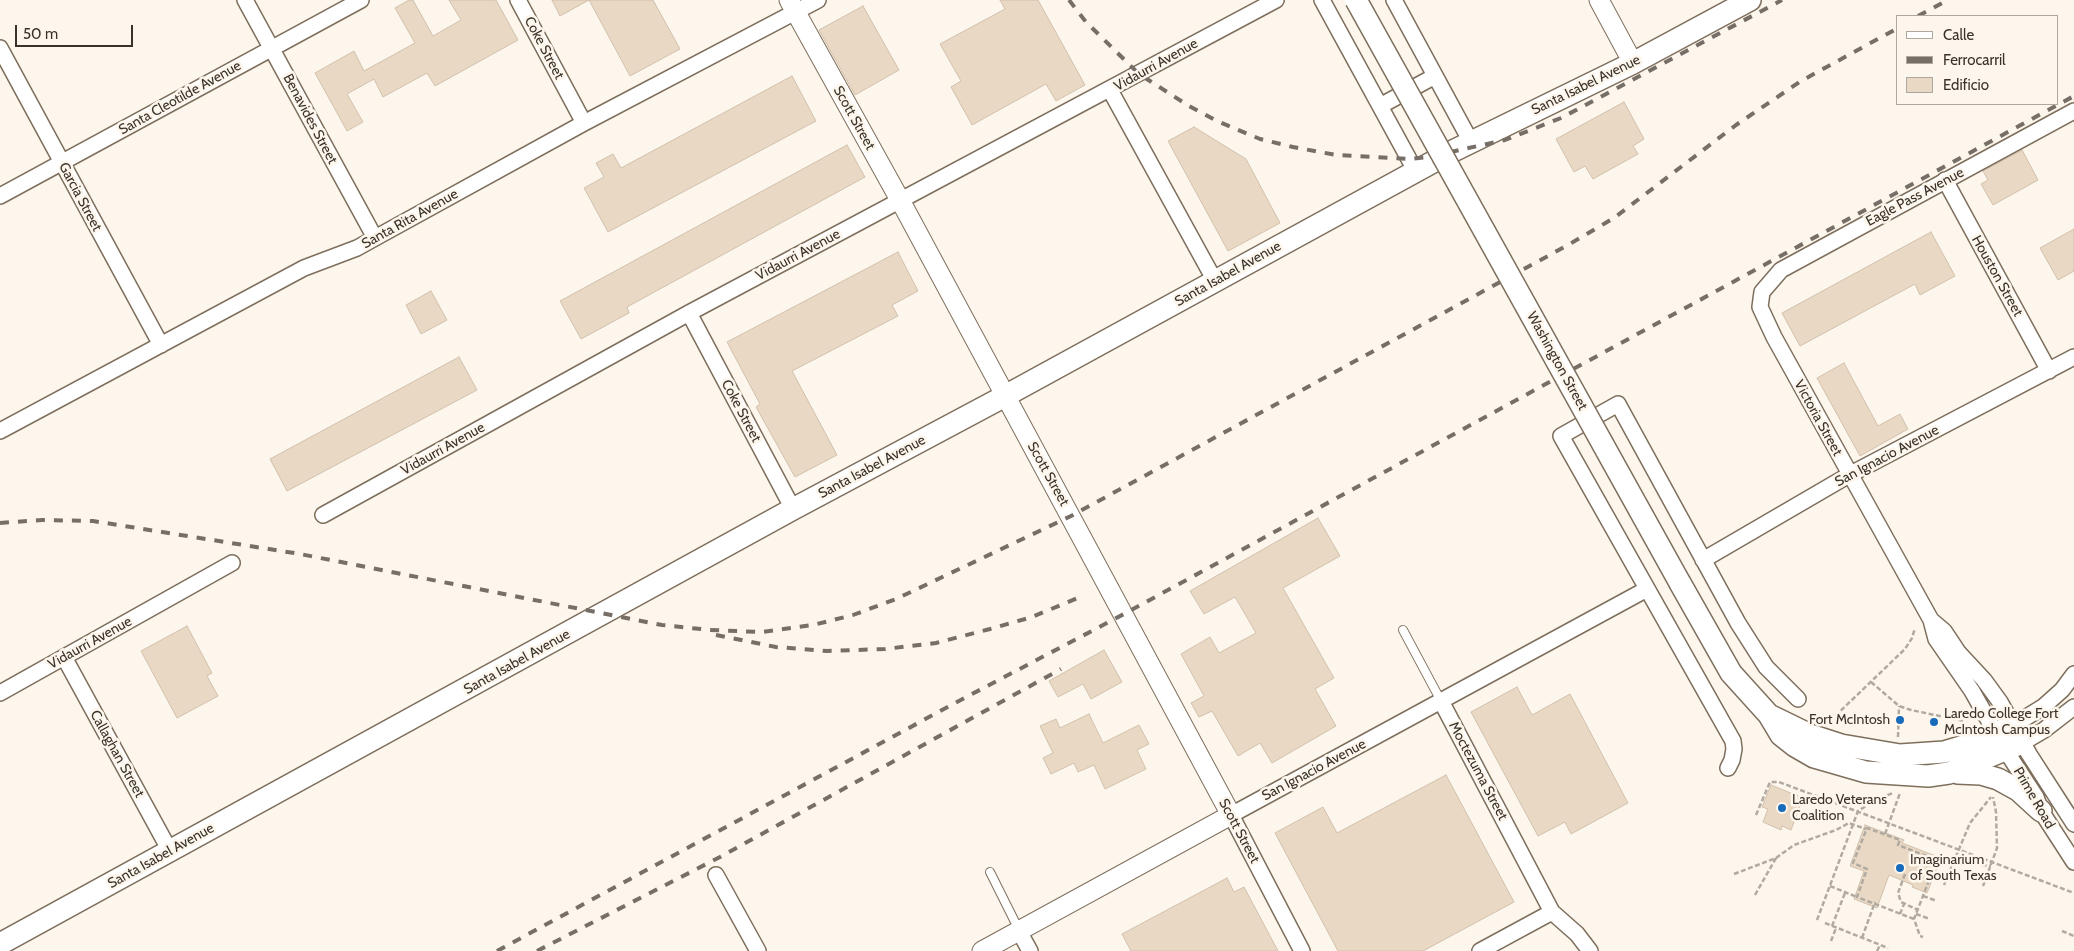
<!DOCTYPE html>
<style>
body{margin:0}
#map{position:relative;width:2074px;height:951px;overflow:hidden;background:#fdf6ed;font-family:Cabin,sans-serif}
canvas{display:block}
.legend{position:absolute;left:1896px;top:15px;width:162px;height:90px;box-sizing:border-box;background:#fdf6ed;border:1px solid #afa89f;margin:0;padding:6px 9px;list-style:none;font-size:15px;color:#39322a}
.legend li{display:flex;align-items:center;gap:10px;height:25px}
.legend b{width:25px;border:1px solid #afa89f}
.scale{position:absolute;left:15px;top:25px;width:118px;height:22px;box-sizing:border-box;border:2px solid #39322a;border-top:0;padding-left:6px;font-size:15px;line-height:18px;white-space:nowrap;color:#39322a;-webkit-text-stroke:4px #fdf6ed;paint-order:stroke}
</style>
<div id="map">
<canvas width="2074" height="951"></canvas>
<ul class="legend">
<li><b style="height:6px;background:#fff"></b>Calle</li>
<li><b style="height:6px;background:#766f67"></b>Ferrocarril</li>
<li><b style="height:14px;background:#e9d8c3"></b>Edificio</li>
</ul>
<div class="scale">50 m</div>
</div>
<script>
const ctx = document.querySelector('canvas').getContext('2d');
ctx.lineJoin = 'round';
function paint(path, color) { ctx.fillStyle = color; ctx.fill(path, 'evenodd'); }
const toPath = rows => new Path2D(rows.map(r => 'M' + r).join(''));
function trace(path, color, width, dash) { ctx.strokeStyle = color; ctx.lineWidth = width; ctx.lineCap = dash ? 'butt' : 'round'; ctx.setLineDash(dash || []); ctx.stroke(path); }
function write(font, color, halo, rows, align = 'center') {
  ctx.font = font + ' Cabin,sans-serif'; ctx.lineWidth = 5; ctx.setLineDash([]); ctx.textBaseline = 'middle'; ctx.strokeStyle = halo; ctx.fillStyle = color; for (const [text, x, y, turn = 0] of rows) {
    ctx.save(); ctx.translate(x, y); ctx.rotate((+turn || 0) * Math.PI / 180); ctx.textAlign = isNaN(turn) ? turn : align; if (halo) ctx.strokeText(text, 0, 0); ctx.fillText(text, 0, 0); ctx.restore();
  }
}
const building = toPath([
 [409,0,413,0,433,36,461,20,449,0,496,0,518,40,435,86,427,73,383,97,374,79,347,94,363,122,347,131,315,73,354,51,364,71,415,43,395,8,409,0],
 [552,0,653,0,680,49,630,76,589,0,560,16,552,0],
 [1000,0,1038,0,1085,85,1056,101,1046,84,972,125,951,87,961,81,940,44,1005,9,1000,0],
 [863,6,899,70,855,95,819,30,863,6],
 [792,76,816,121,608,232,584,188,604,177,596,163,613,154,621,168,792,76],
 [1624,102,1644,139,1633,146,1638,154,1593,179,1585,166,1574,172,1556,139,1624,102],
 [1194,127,1246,159,1280,223,1228,251,1168,141,1194,127],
 [847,145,865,177,627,307,629,313,581,339,560,301,847,145],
 [2022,150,2038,180,1993,205,1981,184,1988,180,1983,171,2022,150],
 [2074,229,2074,271,2058,280,2040,248,2074,229],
 [1931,232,1955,276,1920,295,1915,284,1800,346,1782,313,1931,232],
 [898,252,918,291,892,305,898,316,792,371,837,455,795,477,756,407,760,404,727,342,898,252],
 [431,291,447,320,421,334,406,305,431,291],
 [459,357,477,390,287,491,270,459,459,357],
 [1844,363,1878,426,1900,414,1908,429,1860,456,1817,378,1844,363],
 [1318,518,1340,556,1283,588,1334,678,1315,689,1336,726,1272,763,1260,743,1238,756,1212,711,1199,717,1191,703,1204,696,1181,654,1210,637,1219,653,1256,633,1235,597,1204,614,1190,591,1318,518],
 [187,626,212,673,207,676,218,696,177,718,141,651,187,626],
 [1104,650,1122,682,1091,699,1083,684,1058,697,1049,681,1104,650],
 [1517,687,1532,715,1570,694,1628,803,1571,834,1565,822,1538,836,1471,712,1517,687],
 [1089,714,1103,743,1139,725,1149,744,1137,750,1146,769,1105,789,1094,765,1078,772,1074,763,1051,774,1043,758,1053,753,1040,726,1056,719,1060,728,1089,714],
 [1446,775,1514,902,1423,951,1338,951,1275,833,1323,807,1337,833,1446,775],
 [1771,785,1803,798,1791,830,1782,826,1781,830,1763,822,1768,809,1762,807,1771,785],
 [1865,825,1904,840,1902,843,1941,858,1927,893,1912,887,1913,885,1889,875,1877,908,1854,899,1864,871,1850,866,1865,825],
 [1227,878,1234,892,1244,887,1278,951,1131,951,1122,934,1227,878]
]);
paint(building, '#e9d8c3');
trace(building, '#d1c0ac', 1);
const service = toPath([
 [1403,630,1441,701],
 [990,872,1019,930]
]);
const minor = toPath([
 [245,0,375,238],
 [518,0,584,123],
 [1322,0,1416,172],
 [1394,0,1471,142],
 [0,48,161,345],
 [1110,90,1215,281],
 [1380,106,1435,76],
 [2074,111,1781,270,1762,292,1760,307,1774,337,1931,620,1936,639,1972,691,2006,751,2036,797,2041,811,2074,862],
 [1945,180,2049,371],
 [0,196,361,0],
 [689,313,793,509],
 [0,431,304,268,357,248,375,238,584,123,818,0],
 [323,515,689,313,1276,0],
 [1703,560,1849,475,2074,357],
 [1931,620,1944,631,1958,652,1984,680,2000,702,2029,754,2074,824],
 [64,657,170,851],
 [0,693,232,563],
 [1441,701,1552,912,1577,934,1590,951],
 [2012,726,2043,707,2062,690,2074,674],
 [2022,743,2044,730,2074,707],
 [1728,768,1732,760,1734,749,1733,741,1561,436,1618,404,1738,623,1766,667,1798,699],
 [716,875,758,951],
 [1019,931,1030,951],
 [1302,951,1231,815,1647,589],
 [1480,951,1552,912]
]);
const tertiary = toPath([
 [789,0,900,200,1231,815,982,951],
 [1599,0,1633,63]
]);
const secondary = toPath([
 [1680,583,1731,673,1769,715,1781,735,1795,746,1814,757,1866,772,1928,776,1949,773,2022,743],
 [1769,715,1810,735,1841,745,1900,755,1944,752,1964,746,2012,726],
 [1957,773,1981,774,1998,779,2018,790,2041,811],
 [0,944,793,509,1005,396,1453,151,1633,63,1750,0]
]);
trace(service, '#7e6f5c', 10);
trace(minor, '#7e6f5c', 18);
trace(tertiary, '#7e6f5c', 21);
trace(secondary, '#7e6f5c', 24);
trace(toPath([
 [1871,682,1899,706,1911,710,1964,721],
 [1830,721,1905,649,1912,638,1915,628],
 [1898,737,1899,706],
 [1756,815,1770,782,1779,782,2074,893],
 [1885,834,1900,793],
 [1937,860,1991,866],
 [1734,874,1776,858,1794,845,1836,830,1849,823,1866,829],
 [1905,874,1898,893,1901,902,1918,910],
 [1944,885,1970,823,1991,797],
 [1830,886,1857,897],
 [1983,886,1997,848,1996,812,1993,797],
 [1755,895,1776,858],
 [1923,896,1937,901],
 [1900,914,1904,904],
 [1916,914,1930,919],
 [1914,919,1857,897,1867,869,1853,863,1867,828,1900,840,1898,845,1937,860,1914,919,1920,936,1923,937],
 [1817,920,1858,811,1877,799,1893,793],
 [1825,923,1888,948],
 [1832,926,1845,893],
 [2062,931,2074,936],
 [1862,938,1875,902],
 [1831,941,1836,928],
 [1877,951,1880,945]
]), '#b1aaa1', 2.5, [5, 2.5]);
trace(service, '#fff', 8);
trace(minor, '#fff', 15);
trace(tertiary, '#fff', 19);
trace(secondary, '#fff', 21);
trace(toPath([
 [1069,0,1086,22,1139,74,1189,106,1217,121,1260,139,1293,147,1336,155,1409,159,1428,157,1505,140,1561,118,1782,0],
 [1918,16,1948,0],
 [0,523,42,520,93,521,300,554,662,625,710,630,762,632,813,625,853,615,896,599,1071,516,1568,245,1614,218,1736,125,1801,81,1898,28],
 [716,635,776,647,827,651,885,649,936,643,990,629,1032,617,1080,597],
 [497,951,955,703,1124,614,2074,96],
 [537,951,720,857,1061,669]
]), '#766f67', 4, [9, 9]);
const secondaryBridge = toPath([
 [1356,0,1680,583]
]);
trace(secondaryBridge, '#7e6f5c', 24, []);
trace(secondaryBridge, '#fff', 21);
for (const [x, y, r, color] of [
 [1900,720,5,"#186bba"],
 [1934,722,5,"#186bba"],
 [1782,808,5,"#186bba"],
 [1900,868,5,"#186bba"]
]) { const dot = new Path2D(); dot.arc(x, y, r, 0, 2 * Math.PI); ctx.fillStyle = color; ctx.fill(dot); trace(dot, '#fdf6ed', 2); }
write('14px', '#39322a', '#fdf6ed', [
 ["Coke Street",544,48,62],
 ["Vidaurri Avenue",1156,65,-29],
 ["Santa Isabel Avenue",1586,85,-26],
 ["Santa Cleotilde Avenue",180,98,-29],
 ["Scott Street",854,118,61],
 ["Benavides Street",310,119,62],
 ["Garcia Street",80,197,62],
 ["Eagle Pass Avenue",1915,197,-28],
 ["Santa Rita Avenue",410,219,-29],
 ["Vidaurri Avenue",798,255,-28],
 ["Santa Isabel Avenue",1228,274,-29],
 ["Houston Street",1997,276,61],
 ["Washington Street",1557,361,61],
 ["Coke Street",741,411,62],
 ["Victoria Street",1818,418,61],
 ["Vidaurri Avenue",443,449,-29],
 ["San Ignacio Avenue",1887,456,-28],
 ["Santa Isabel Avenue",872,467,-28],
 ["Scott Street",1048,474,61],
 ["Vidaurri Avenue",90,643,-29],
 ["Santa Isabel Avenue",517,662,-29],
 ["Callaghan Street",117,754,61],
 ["San Ignacio Avenue",1314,770,-28],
 ["Moctezuma Street",1478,771,62],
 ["Prime Road",2034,798,60],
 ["Scott Street",1239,831,62],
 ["Santa Isabel Avenue",161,856,-29]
]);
write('14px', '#39322a', '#fdf6ed', [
 ["Laredo College Fort",1944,714],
 ["McIntosh Campus",1944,730],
 ["Fort McIntosh",1890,720,"right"],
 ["Laredo Veterans",1792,800],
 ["Coalition",1792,816],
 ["Imaginarium",1910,860],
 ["of South Texas",1910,876]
], 'left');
</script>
